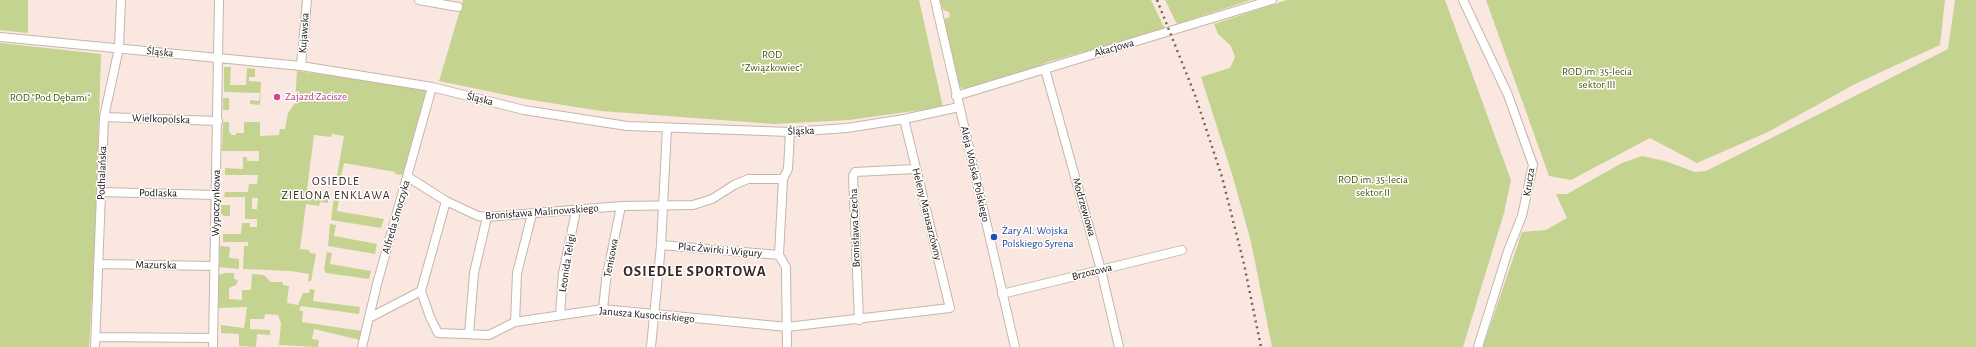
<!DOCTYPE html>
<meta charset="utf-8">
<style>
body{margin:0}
canvas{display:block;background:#fae8e0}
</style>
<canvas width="1976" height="347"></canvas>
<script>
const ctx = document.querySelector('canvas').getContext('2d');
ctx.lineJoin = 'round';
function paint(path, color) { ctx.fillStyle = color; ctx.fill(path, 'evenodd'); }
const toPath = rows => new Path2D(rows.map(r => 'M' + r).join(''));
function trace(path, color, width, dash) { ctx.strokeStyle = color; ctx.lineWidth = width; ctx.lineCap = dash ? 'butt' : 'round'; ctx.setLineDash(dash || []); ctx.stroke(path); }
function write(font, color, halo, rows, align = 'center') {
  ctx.font = font + ' "Alegreya Sans",sans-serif'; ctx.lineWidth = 3; ctx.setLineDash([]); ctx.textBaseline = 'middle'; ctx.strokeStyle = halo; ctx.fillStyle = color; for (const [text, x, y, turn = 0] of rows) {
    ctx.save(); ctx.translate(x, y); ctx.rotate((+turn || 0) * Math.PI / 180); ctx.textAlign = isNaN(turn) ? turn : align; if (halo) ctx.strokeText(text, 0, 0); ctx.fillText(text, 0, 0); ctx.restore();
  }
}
paint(toPath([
 [0,0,28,0,28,33,0,30],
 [463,0,919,0,943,107,849,120,774,124,601,111,525,99,439,81],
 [940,0,1151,0,1165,29,1044,63,1045,66,965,90,959,86,957,82,943,21,946,18,950,17,949,12,943,10],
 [1165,0,1251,0,1177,24],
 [1287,0,1445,0,1511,180,1504,213,1463,347,1272,347,1251,242,1232,174,1201,77,1230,68,1235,57,1231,46,1218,34,1214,24],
 [1486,0,1945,0,1940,45,1857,83,1768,132,1697,163,1650,138,1571,180,1549,176],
 [1955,0,1976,0,1976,347,1483,347,1522,232,1546,230,1567,218,1556,194,1567,194,1622,163,1642,156,1665,161,1695,172,1706,171,1948,49],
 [0,43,101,54,95,247,89,347,0,347],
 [224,67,231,67,230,85,246,85,247,68,255,69,255,77,249,77,249,81,261,82,260,105,250,104,250,100,259,101,260,93,224,92],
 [297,71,428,89,404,175,395,174,395,172,344,163,341,177,337,176,344,136,332,134,331,137,314,135,306,197,328,199,328,203,320,202,319,206,306,204,300,249,309,250,310,253,316,254,311,281,308,281,309,274,291,271,243,269,244,246,248,246,248,242,223,242,223,234,241,234,242,223,250,223,250,227,257,227,257,219,245,219,245,197,224,197,225,192,248,192,249,184,257,184,258,175,225,175,225,168,243,169,243,157,247,157,247,161,259,161,259,151,222,151,223,122,229,122,229,132,231,133,231,135,236,135,236,133,244,133,244,122,260,122,260,136,279,135,280,129,285,129,288,113,295,103],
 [252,198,258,198,257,209,252,209],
 [223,98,229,98,229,110,223,110],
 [334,198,339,199,337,211,384,219,381,228,331,220],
 [221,205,230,205,230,216,224,216,221,213],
 [330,224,336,225,334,236,377,244,375,254,328,246],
 [220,246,230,247,229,258,239,259,239,269,219,267],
 [327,252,332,253,330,264,371,271,369,279,326,273,324,269],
 [225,273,234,273,234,279,238,280,236,285,229,288,229,299,242,300,242,290,251,290,252,274,264,275,271,282,283,282,283,285,289,286,287,303,298,305,303,293,309,293,310,289,315,290,313,301,360,307,359,314,301,306,299,310,303,311,302,322,362,331,360,340,314,329,312,339,319,340,318,347,279,345,281,323,278,315,265,314,264,319,250,319,250,329,270,330,270,335,257,334,256,347,239,346,239,334,221,333,221,325,244,328,247,307,218,308,219,275]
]), '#c5d390');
const minor = toPath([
 [419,0,458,7],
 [935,0,1015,347],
 [1463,0,1508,95,1533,165,1522,216,1508,251,1478,347],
 [0,37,301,66,432,87,524,110,627,126,790,132,847,128,904,119,959,107],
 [301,66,307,0],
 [1045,69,1101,270,1119,347],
 [956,96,1272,0],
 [104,117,218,121],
 [408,177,446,201,478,216,487,217,621,206,693,205,712,199,734,185,748,179,783,179],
 [101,192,216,195],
 [446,201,421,291,430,317,438,333,489,335,515,322,603,309,787,327,950,308,904,119],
 [661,245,779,255],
 [98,264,214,266],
 [1002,294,1182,250],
 [603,309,606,280,621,206],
 [560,315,563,273,576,211],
 [369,318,421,291],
 [859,320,853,176,855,172,915,169],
 [515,322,517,273,532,214],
 [469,334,474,273,487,217],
 [96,337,213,338],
 [95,347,104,117,119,48,121,0],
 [213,347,219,0],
 [362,347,377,284,432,87],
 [651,347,661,245,667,128],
 [787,347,786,267,779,255,783,179,788,169,790,132]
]);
trace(minor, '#c6b5ad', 10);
trace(minor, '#fff', 8);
trace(toPath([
 [1157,0,1195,95,1222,177,1244,264,1261,347]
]), '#716762', 2.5, [2, 4]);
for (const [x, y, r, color] of [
 [277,97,4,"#d1479c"],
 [994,237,4,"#1a4fb4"]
]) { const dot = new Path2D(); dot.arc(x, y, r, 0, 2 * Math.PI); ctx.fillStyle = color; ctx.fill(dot); trace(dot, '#fff', 1.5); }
write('11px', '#16100d', '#fff', [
 ["Kujawska",304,33,-86],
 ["Akacjowa",1114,48,-16],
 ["Śląska",160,52,6],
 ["Śląska",480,99,14],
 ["Wielkopolska",161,119,2],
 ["Śląska",801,131,-2],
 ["Podhalańska",102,173,-88],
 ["Aleja Wojska Polskiego",975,174,77],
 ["Krucza",1529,182,-81],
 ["Podlaska",158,193,1],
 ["Wypoczynkowa",216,203,-89],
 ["Modrzewiowa",1084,207,74],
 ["Bronisława Malinowskiego",542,212,-4],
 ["Heleny Marusarzówny",927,214,76],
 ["Alfreda Smoczyka",396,217,-74],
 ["Bronisława Czecha",855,228,-92],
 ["Plac Żwirki i Wigury",720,250,5],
 ["Tenisowa",611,258,-79],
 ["Leonida Teligi",567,263,-81],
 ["Mazurska",156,265,1],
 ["Brzozowa",1092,272,-14],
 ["Janusza Kusocińskiego",647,315,5]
]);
write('11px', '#4b560d', '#fff', [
 ["ROD",772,55],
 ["\"Związkowiec\"",772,68],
 ["ROD im. 35-lecia",1597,72],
 ["sektor III",1597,85],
 ["ROD \"Pod Dębami\"",50,98],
 ["ROD im. 35-lecia",1373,180],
 ["sektor II",1373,193]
]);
write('11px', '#b23c85', '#fff', [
 ["Zajazd Zacisze",285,97]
], 'left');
write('11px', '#164399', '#fff', [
 ["Żary Al. Wojska",1002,231],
 ["Polskiego Syrena",1002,244]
], 'left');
ctx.letterSpacing = '1px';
write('12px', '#372a24', '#fff', [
 ["OSIEDLE",336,181],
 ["ZIELONA ENKLAWA",336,195]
]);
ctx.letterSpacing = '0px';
ctx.letterSpacing = '1px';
write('bold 15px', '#372a24', '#fff', [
 ["OSIEDLE SPORTOWA",695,271]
]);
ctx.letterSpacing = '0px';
</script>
